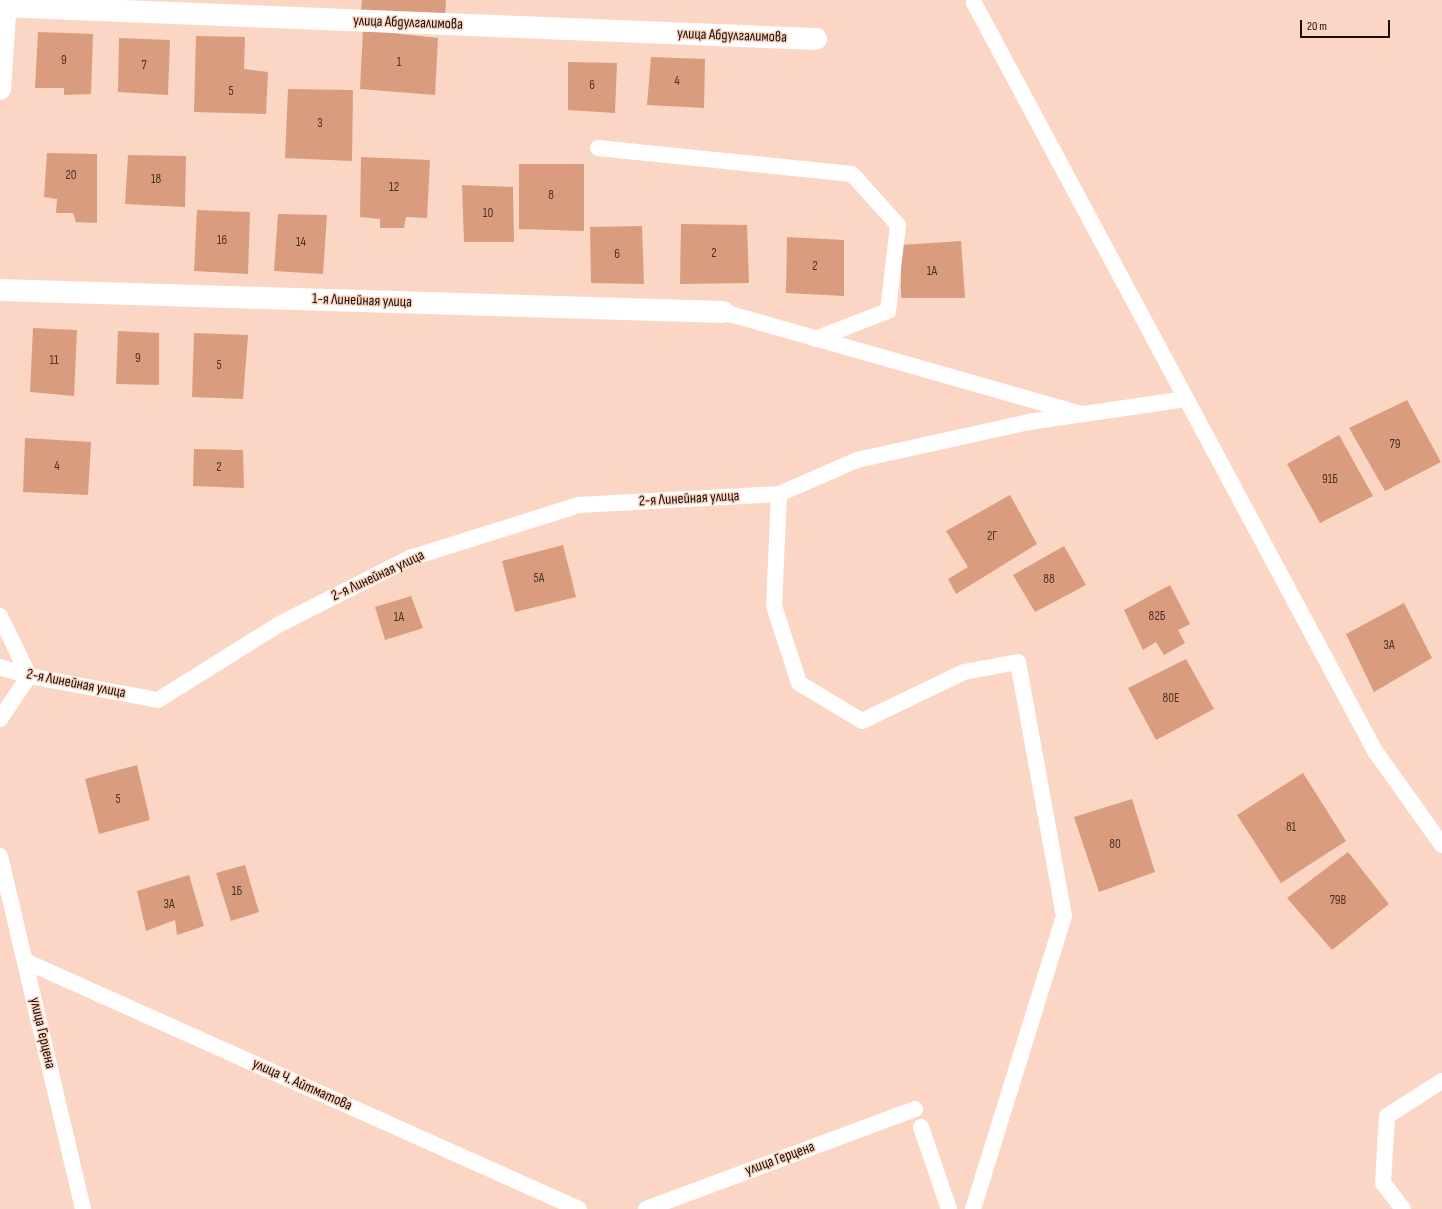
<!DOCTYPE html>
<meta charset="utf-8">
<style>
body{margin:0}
#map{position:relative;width:1442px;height:1209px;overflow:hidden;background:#fbd6c4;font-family:"Sofia Sans Condensed",sans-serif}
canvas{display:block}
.scale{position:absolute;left:1300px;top:20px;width:90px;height:18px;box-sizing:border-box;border:2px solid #1a0e08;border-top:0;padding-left:5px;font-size:12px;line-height:14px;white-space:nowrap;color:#1a0e08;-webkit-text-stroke:3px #fbd6c4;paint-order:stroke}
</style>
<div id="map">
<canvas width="1442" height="1209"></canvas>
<div class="scale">20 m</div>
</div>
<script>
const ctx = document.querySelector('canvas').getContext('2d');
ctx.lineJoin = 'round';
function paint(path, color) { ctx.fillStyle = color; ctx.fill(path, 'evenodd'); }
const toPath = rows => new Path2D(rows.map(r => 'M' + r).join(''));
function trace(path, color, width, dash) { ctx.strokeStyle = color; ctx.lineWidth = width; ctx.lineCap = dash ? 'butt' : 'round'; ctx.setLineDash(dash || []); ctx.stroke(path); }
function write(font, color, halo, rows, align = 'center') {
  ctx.font = font + ' "Sofia Sans Condensed",sans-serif'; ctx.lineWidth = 3; ctx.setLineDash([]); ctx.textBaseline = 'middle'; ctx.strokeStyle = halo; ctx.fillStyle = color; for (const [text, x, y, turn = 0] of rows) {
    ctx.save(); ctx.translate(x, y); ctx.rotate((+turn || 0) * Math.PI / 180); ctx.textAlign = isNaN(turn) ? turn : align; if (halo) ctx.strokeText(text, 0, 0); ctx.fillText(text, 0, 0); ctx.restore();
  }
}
paint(toPath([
 [362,0,446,0,445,18,361,10],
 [363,30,438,38,435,95,360,89],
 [38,32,93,34,91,94,64,95,64,88,35,88],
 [196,36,245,37,244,69,268,72,266,114,194,112],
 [119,38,170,40,168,95,118,92],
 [651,57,705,59,704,108,647,105],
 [568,62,617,63,615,113,568,110],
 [288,89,353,90,352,161,285,158],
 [47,153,97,154,97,223,76,222,73,213,56,213,57,199,44,197],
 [128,155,186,156,185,207,125,204],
 [361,157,430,160,427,218,406,217,404,228,380,228,380,219,360,217],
 [519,164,584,164,584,231,519,229],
 [462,185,513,187,514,242,464,242],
 [197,210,250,212,248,274,194,271],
 [278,214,327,215,323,274,274,271],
 [681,224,747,225,749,283,680,284],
 [642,226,644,284,591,283,590,227],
 [787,237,844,240,844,296,786,293],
 [961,241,965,298,901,298,901,245],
 [33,328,77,330,74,396,30,392],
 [118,331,159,333,159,385,116,384],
 [194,333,248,335,243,399,192,397],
 [1407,400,1441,462,1385,491,1349,428],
 [1339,435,1373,496,1320,523,1287,464],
 [25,438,91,442,88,495,23,492],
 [194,449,243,450,244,488,193,486],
 [1010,495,1037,544,956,594,948,579,968,567,946,531],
 [563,545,576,597,515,612,502,561],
 [1064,546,1086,585,1035,612,1013,575],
 [1170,585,1190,624,1178,630,1185,643,1164,655,1156,642,1143,650,1124,610],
 [411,596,423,628,385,640,375,607],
 [1404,603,1432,658,1374,692,1346,634],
 [1186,659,1214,709,1156,740,1128,688],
 [137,765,150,820,99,834,85,779],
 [1303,773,1346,841,1281,883,1237,815],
 [1132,799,1155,872,1099,892,1074,817],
 [1348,852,1389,904,1332,950,1287,898],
 [245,865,259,912,231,921,216,873],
 [189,875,204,926,177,935,175,920,146,931,137,891]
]), '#da9c7f');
trace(toPath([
 [974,3,1375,751,1442,845],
 [598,148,852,174,898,225,888,311,815,339],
 [723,312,1078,413],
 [0,616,29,676,0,719],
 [0,667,29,676,158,700,278,625,410,558,579,505,779,494],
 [0,856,83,1209],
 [25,961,579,1209],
 [921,1127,949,1209],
 [646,1209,915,1109],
 [973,1209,1064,916,1018,662,964,672,862,721,799,683,774,606,779,494,857,460,1029,422,1186,399],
 [1403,1209,1383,1183,1387,1116,1442,1081]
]), '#fff', 16);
trace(toPath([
 [0,6,816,39],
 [0,89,6,0],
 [0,290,723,312]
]), '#fff', 22);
write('13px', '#4a3226', null, [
 ["9",64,61],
 ["1",399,63],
 ["7",144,66],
 ["4",677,82],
 ["6",592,86],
 ["5",231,92],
 ["3",320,124],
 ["20",71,176],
 ["18",156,180],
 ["12",394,188],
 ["8",551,196],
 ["10",488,214],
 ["16",222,241],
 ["14",301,243],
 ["2",714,254],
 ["6",617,255],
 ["2",815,267],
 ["1А",932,272],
 ["9",138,359],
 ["11",54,361],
 ["5",219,366],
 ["79",1395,445],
 ["4",57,467],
 ["2",219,468],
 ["91Б",1330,480],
 ["2Г",992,537],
 ["5А",539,579],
 ["88",1049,580],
 ["82Б",1157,617],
 ["1А",399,618],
 ["3А",1389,646],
 ["80Е",1171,699],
 ["5",118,800],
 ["81",1291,828],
 ["80",1115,845],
 ["1Б",237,892],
 ["79В",1338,901],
 ["3А",169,905]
]);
write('15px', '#1a0e08', '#fbd6c4', [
 ["улица Абдулгалимова",408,23,2],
 ["улица Абдулгалимова",732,36,2],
 ["1-я Линейная улица",362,301,2],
 ["2-я Линейная улица",689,499,-3],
 ["2-я Линейная улица",378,576,-25],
 ["2-я Линейная улица",76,684,11],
 ["улица Герцена",42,1033,77],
 ["улица Ч. Айтматова",302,1085,24],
 ["улица Герцена",780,1159,-20]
]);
</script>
